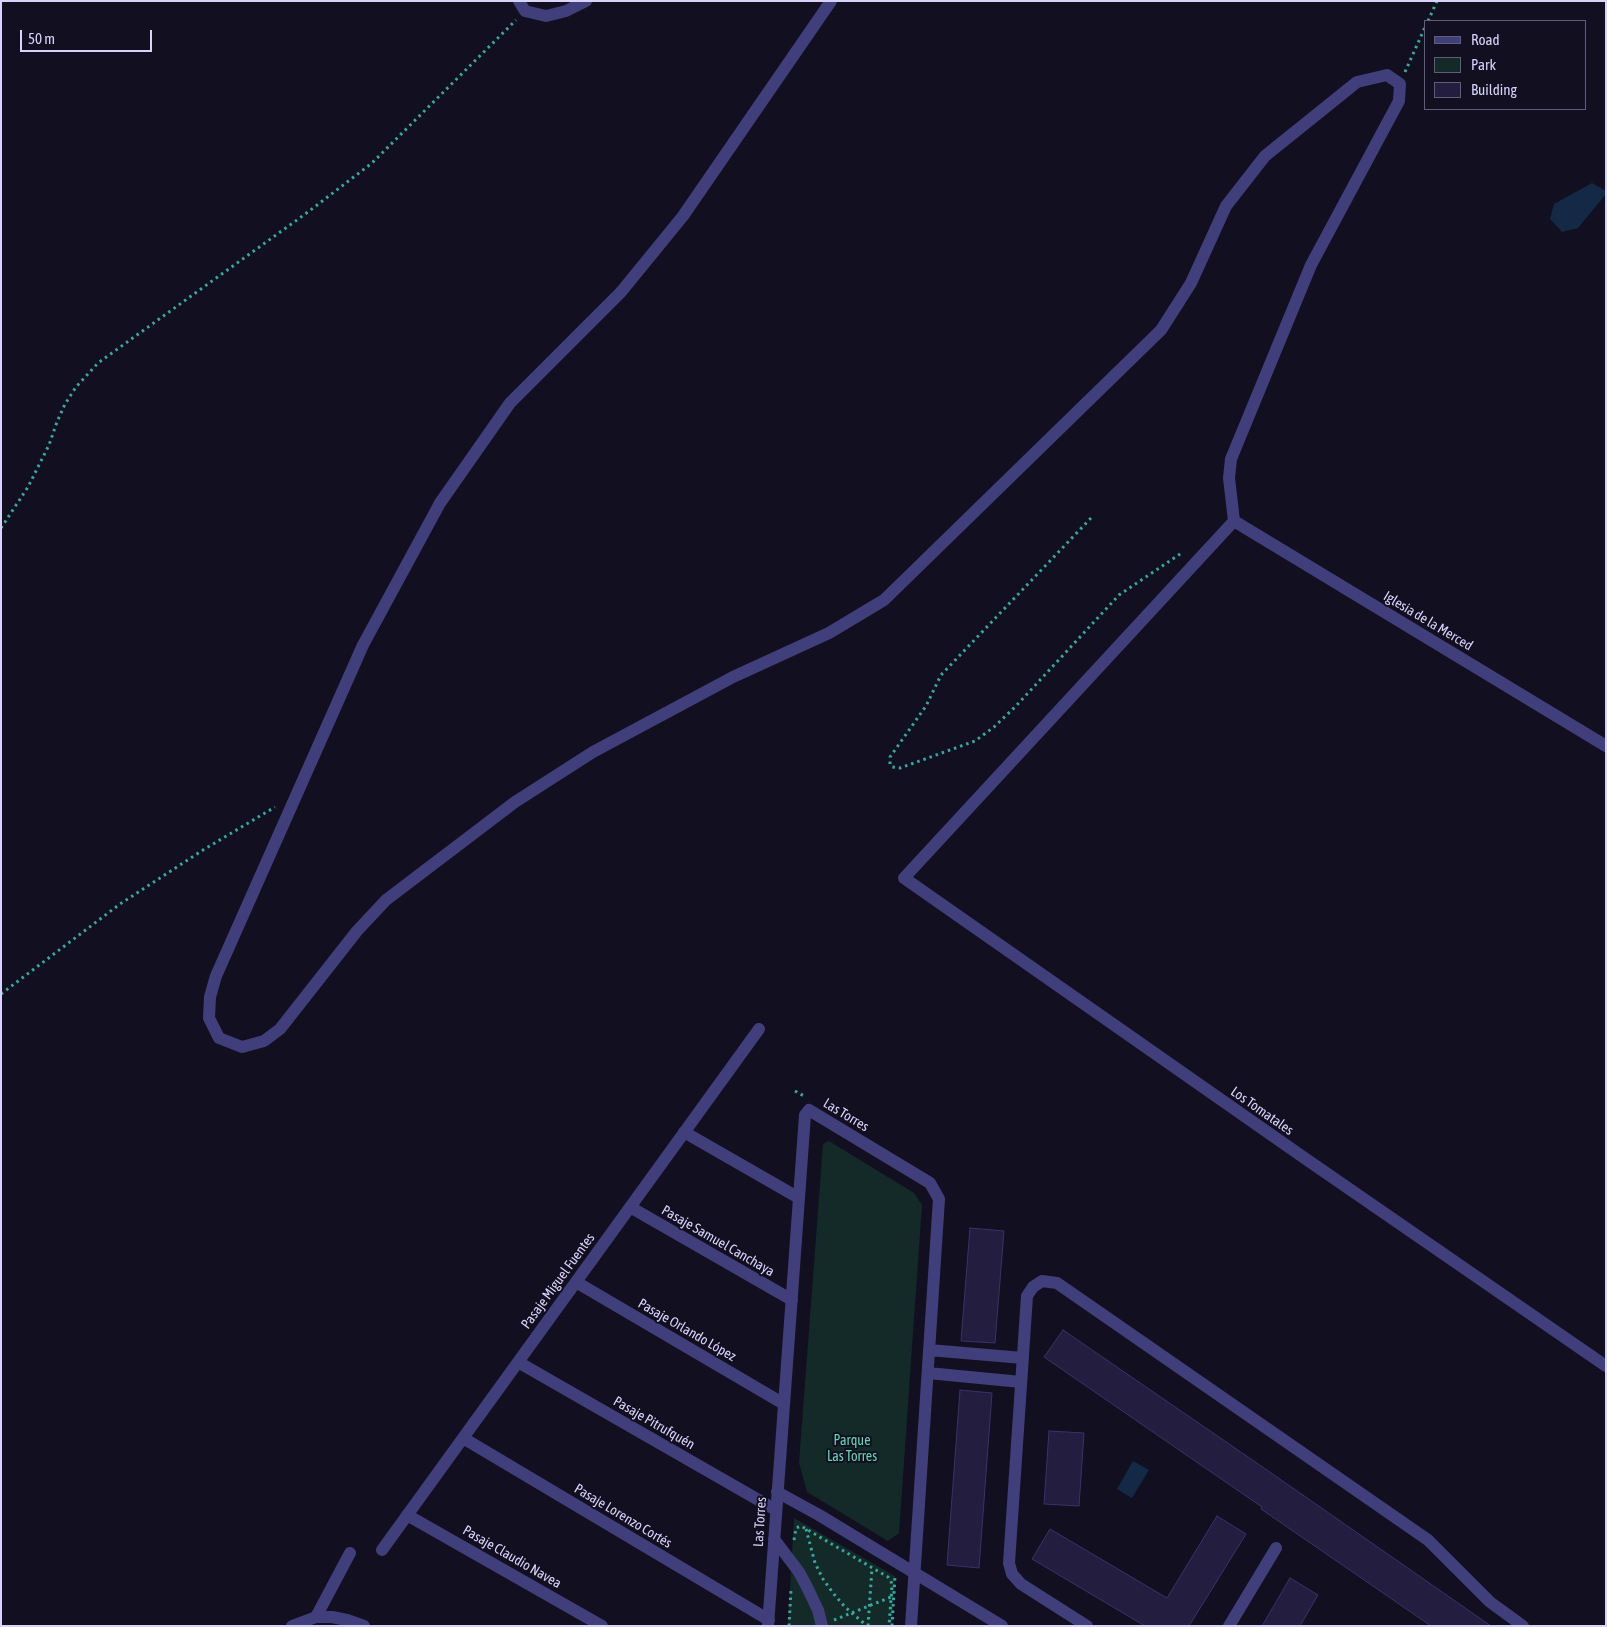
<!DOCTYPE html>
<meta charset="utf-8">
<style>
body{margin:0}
#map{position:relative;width:1607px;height:1627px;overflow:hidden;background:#120f20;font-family:"Asap Condensed",sans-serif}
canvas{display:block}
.frame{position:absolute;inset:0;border:2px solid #d7d3fb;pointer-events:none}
.legend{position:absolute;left:1424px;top:20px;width:162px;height:90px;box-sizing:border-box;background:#120f20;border:1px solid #615d78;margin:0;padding:6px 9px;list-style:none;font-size:15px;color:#d7d3fb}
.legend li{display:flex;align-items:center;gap:10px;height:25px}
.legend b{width:25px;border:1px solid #615d78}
.scale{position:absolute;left:20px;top:30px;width:132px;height:22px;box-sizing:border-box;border:2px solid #d7d3fb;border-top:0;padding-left:6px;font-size:15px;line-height:18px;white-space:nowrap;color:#d7d3fb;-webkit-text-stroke:4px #120f20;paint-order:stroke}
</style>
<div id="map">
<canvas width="1607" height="1627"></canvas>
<div class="frame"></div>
<ul class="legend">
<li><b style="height:6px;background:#403f7b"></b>Road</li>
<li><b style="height:14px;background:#132a28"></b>Park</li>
<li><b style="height:14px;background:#231d3f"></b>Building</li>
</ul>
<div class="scale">50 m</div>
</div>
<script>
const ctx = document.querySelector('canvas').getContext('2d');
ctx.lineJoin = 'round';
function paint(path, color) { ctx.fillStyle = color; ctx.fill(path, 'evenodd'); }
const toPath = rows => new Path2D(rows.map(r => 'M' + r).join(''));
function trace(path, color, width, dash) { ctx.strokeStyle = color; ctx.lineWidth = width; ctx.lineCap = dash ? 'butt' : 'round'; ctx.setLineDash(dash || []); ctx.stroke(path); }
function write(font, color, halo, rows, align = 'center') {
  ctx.font = font + ' "Asap Condensed",sans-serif'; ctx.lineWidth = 4; ctx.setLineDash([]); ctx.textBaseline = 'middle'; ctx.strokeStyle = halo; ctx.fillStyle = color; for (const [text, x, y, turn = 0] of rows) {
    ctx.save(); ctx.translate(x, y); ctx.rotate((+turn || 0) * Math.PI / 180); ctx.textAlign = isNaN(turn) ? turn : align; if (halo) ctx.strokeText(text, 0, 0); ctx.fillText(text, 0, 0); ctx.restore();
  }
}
paint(toPath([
 [829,1141,914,1193,922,1205,899,1533,888,1541,807,1492,799,1463,823,1144],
 [794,1518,895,1576,892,1626,788,1626]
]), '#132a28');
paint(toPath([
 [1592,183,1606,191,1606,194,1578,228,1562,232,1550,219,1554,204],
 [1133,1461,1149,1470,1132,1498,1117,1489]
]), '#142945');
const building = toPath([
 [970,1228,1004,1231,995,1343,961,1341,970,1228],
 [1063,1330,1264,1468,1491,1626,1431,1626,1261,1509,1262,1507,1044,1357,1063,1330],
 [960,1390,992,1393,979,1568,947,1565,960,1390],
 [1049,1431,1084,1433,1079,1506,1044,1504,1049,1431],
 [1217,1516,1246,1534,1189,1626,1145,1626,1032,1559,1050,1529,1167,1598,1217,1516],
 [1290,1578,1318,1595,1300,1626,1262,1626,1290,1578]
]);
paint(building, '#231d3f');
trace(building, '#3b3269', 1);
trace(toPath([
 [1428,21,1437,1],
 [1405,72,1426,25],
 [1091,518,941,675,926,706,890,757,890,764,892,767,900,768,975,741,994,727,1015,707,1119,595,1183,552],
 [1,528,28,487,49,445,57,422,65,404,76,387,98,363,308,212,372,163,516,20],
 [1,994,120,904,203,850,275,807],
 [795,1091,804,1096],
 [806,1529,815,1563,823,1579,833,1593,845,1607,867,1626],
 [794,1540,796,1528,801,1526,888,1577,891,1581,892,1586,889,1626],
 [834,1620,891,1597],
 [789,1626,791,1589],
 [868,1626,872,1568],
 [892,1626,895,1576]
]), '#3aa79e', 3, [2.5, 4]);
trace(toPath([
 [519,1,525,11,546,16,566,11,586,1],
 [831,1,683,216,621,292,510,403,440,503,363,645,216,976,210,997,209,1018,219,1038,242,1047,264,1041,280,1029,357,931,386,900,515,802,593,752,733,677,829,633,884,600,1161,330,1191,283,1226,206,1265,156,1357,82,1387,75,1400,84,1399,101,1311,265,1231,459,1229,478,1234,521],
 [1234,521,904,878,1303,1157,1606,1366],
 [1234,521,1606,746],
 [684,1132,799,1198],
 [630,1207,792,1300],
 [576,1282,784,1404],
 [929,1350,1023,1358],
 [518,1362,776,1510],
 [928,1373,1021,1382],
 [463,1438,769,1620],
 [777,1492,819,1515,1002,1626],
 [407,1515,602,1626],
 [774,1539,799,1572,807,1587,818,1610,822,1626],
 [382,1550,759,1029],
 [316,1617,350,1553],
 [292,1626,316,1617,332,1617,347,1620,364,1626],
 [768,1626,805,1115,809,1110,930,1183,939,1199,911,1626],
 [1087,1626,1021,1584,1012,1574,1009,1563,1027,1296,1033,1287,1042,1281,1057,1283,1428,1540,1490,1602,1523,1626],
 [1229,1626,1276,1548]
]), '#403f7b', 12);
write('14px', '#d7d3fb', '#120f20', [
 ["Iglesia de la Merced",1428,621,31],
 ["Los Tomatales",1262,1111,35],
 ["Las Torres",846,1115,31],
 ["Pasaje Samuel Canchaya",718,1241,30],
 ["Pasaje Miguel Fuentes",558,1281,-54],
 ["Pasaje Orlando López",687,1330,30],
 ["Pasaje Pitrufquén",654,1423,30],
 ["Pasaje Lorenzo Cortés",623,1516,31],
 ["Las Torres",760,1522,-86],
 ["Pasaje Claudio Navea",512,1557,30]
]);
write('14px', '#67d3b5', '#120f20', [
 ["Parque",852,1441],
 ["Las Torres",852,1457]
]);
</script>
